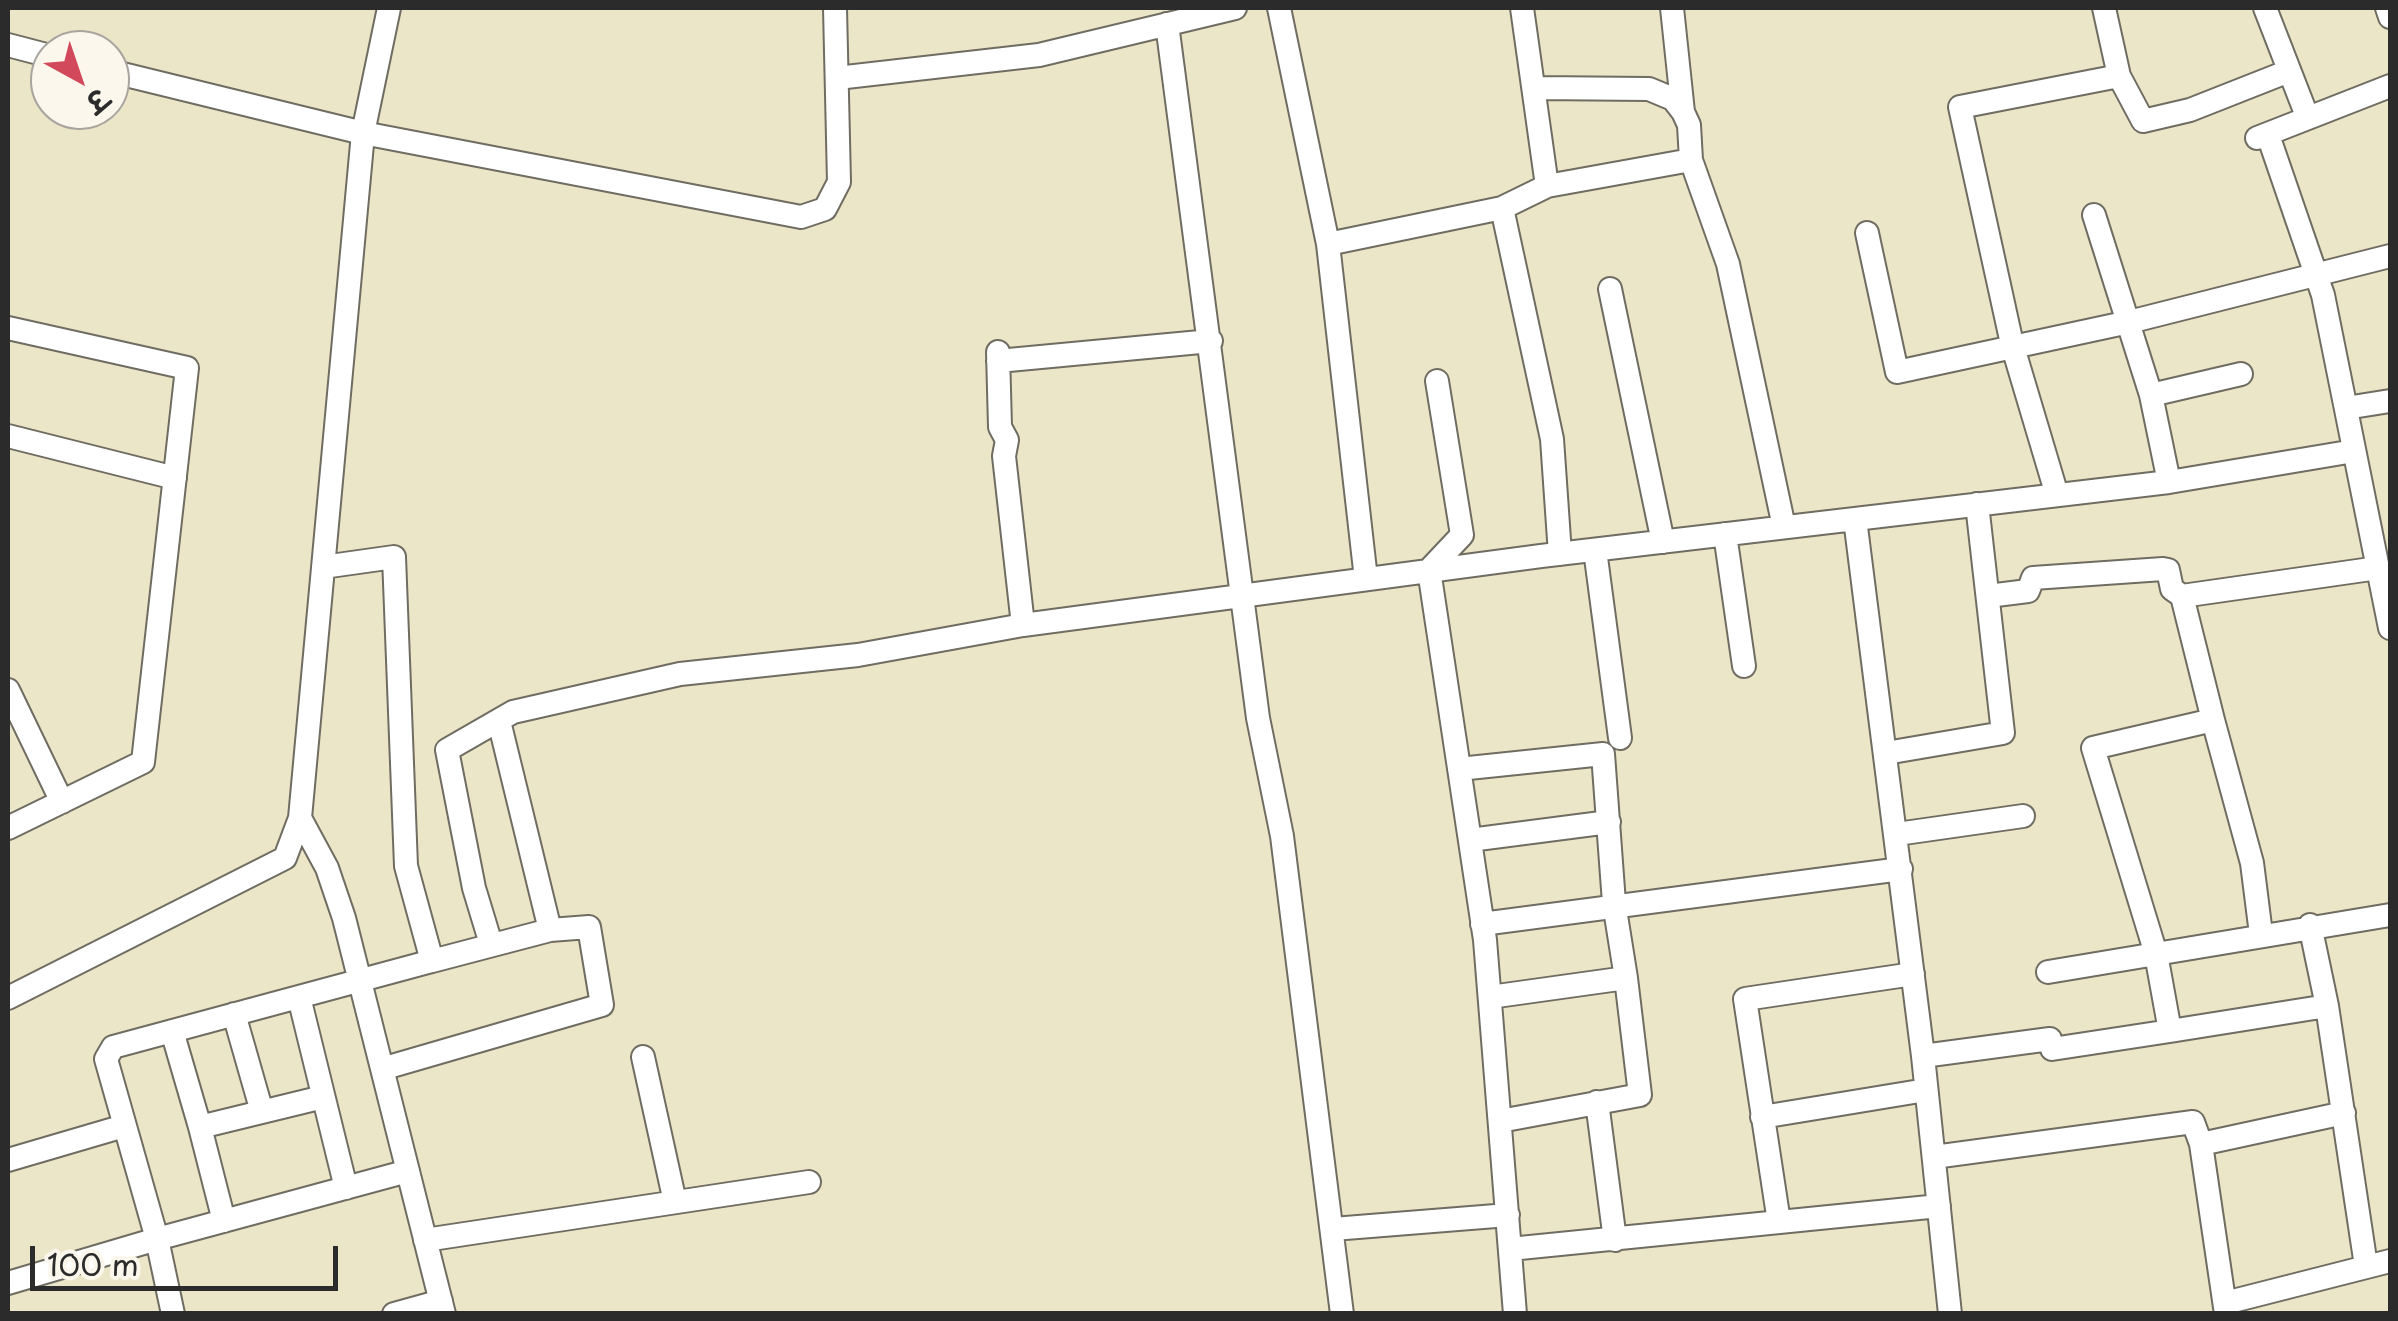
<!DOCTYPE html>
<meta charset="utf-8">
<style>
body{margin:0}
#map{position:relative;width:2398px;height:1321px;overflow:hidden;background:#ece6c9;font-family:"Playpen Sans","Playpen Sans Deva",sans-serif}
canvas{display:block}
.frame{position:absolute;inset:0;border:10px solid #2b2b2b;pointer-events:none}
.north{position:absolute;left:30px;top:30px;width:100px;height:100px;box-sizing:border-box;background:#fbf7ec;border:2px solid #a8a59f;border-radius:50%;rotate:140deg;font-size:28px;font-weight:700;line-height:40px;text-align:center;color:#2b2b2b}
.north::after{content:'';display:block;margin:auto;width:35px;height:45px;background:#d1495b;clip-path:polygon(50% 0,100% 100%,50% 72%,0 100%)}
.scale{position:absolute;left:30px;top:1246px;width:308px;height:45px;box-sizing:border-box;border:5px solid #2b2b2b;border-top:0;padding-left:12px;font-size:30px;line-height:35px;white-space:nowrap;color:#2b2b2b;-webkit-text-stroke:8px #fbf7ec;paint-order:stroke}
</style>
<div id="map">
<canvas width="2398" height="1321"></canvas>
<div class="frame"></div>
<div class="north">उ</div>
<div class="scale">100 m</div>
</div>
<script>
const ctx = document.querySelector('canvas').getContext('2d');
ctx.lineJoin = 'round';
const toPath = rows => new Path2D(rows.map(r => 'M' + r).join(''));
function trace(path, color, width, dash) { ctx.strokeStyle = color; ctx.lineWidth = width; ctx.lineCap = dash ? 'butt' : 'round'; ctx.setLineDash(dash || []); ctx.stroke(path); }
const minor = toPath([
 [1279,8,1328,244,1502,208,1547,186,1691,160],
 [1522,8,1547,186],
 [1672,8,1683,112],
 [2104,8,2119,76,2143,121,2190,110,2289,71],
 [2265,8,2307,116],
 [2387,8,2390,17],
 [1167,24,1258,718,1282,836,1342,1314],
 [8,45,50,56],
 [110,71,363,133,801,217,825,209,839,182,835,8],
 [837,78,1039,55,1235,8],
 [1536,88,1649,89,1673,99,1683,112,1689,125,1691,160,1728,264,1784,527],
 [2268,135,2323,295,2390,628],
 [2257,138,2390,86],
 [1502,208,1552,439,1560,554],
 [2094,215,2151,395,2169,482],
 [1867,233,1897,372,2129,322,2390,256],
 [1328,244,1366,579],
 [1610,289,1663,542],
 [8,328,187,368,143,762,8,828],
 [998,352,1000,427,1007,440,1004,456,1023,625],
 [998,361,1211,341],
 [1437,381,1462,535,1429,570,1485,940,1515,1314],
 [2151,395,2241,374],
 [2346,408,2390,401],
 [8,436,175,478],
 [2057,495,2012,344,1960,107,2119,76],
 [1855,519,1923,1056,2050,1039,2052,1049,2170,1031],
 [1725,534,1744,666],
 [1595,550,1620,738],
 [323,567,394,557,406,866,432,961,550,930,499,721],
 [1988,596,2028,591,2033,578,2163,569,2168,570,2172,589,2182,596,2378,568],
 [2182,596,2213,720],
 [8,690,62,802],
 [1886,753,2003,733,1977,504],
 [1459,769,1603,754,1614,903,1626,978,1490,997],
 [300,818,327,868,344,918,444,1314],
 [1897,834,2023,816],
 [1470,840,1609,822],
 [1482,924,1901,869],
 [2261,934,2252,863,2213,720,2093,748,2156,954,2170,1031,2327,1006,2310,925],
 [491,944,474,888,447,750,513,712,680,674,858,655,1023,625,1541,556,2169,482,2354,451],
 [2048,972,2390,915],
 [299,997,346,1188],
 [8,998,285,858,300,818,363,133,389,8],
 [2327,1006,2366,1266],
 [234,1014,262,1112],
 [172,1031,200,1127],
 [1923,1056,1950,1314],
 [643,1057,675,1202],
 [385,1068,602,1005,589,927,550,930],
 [1597,1102,1615,1240],
 [1762,1117,1926,1090],
 [1500,1121,1640,1095,1626,978],
 [1934,1157,2193,1122,2201,1144],
 [8,1160,124,1126],
 [408,1171,157,1239,106,1059,113,1047,432,961],
 [224,1221,200,1127,323,1097],
 [1779,1222,1745,999,1913,974],
 [1333,1229,1508,1215],
 [425,1240,809,1182],
 [1510,1249,1939,1206],
 [8,1283,157,1239,173,1314],
 [2225,1303,2390,1261],
 [394,1314,441,1301],
 [2226,1314,2201,1144,2344,1113]
]);
trace(minor, '#6f6c62', 26);
trace(minor, '#fff', 22);
</script>
